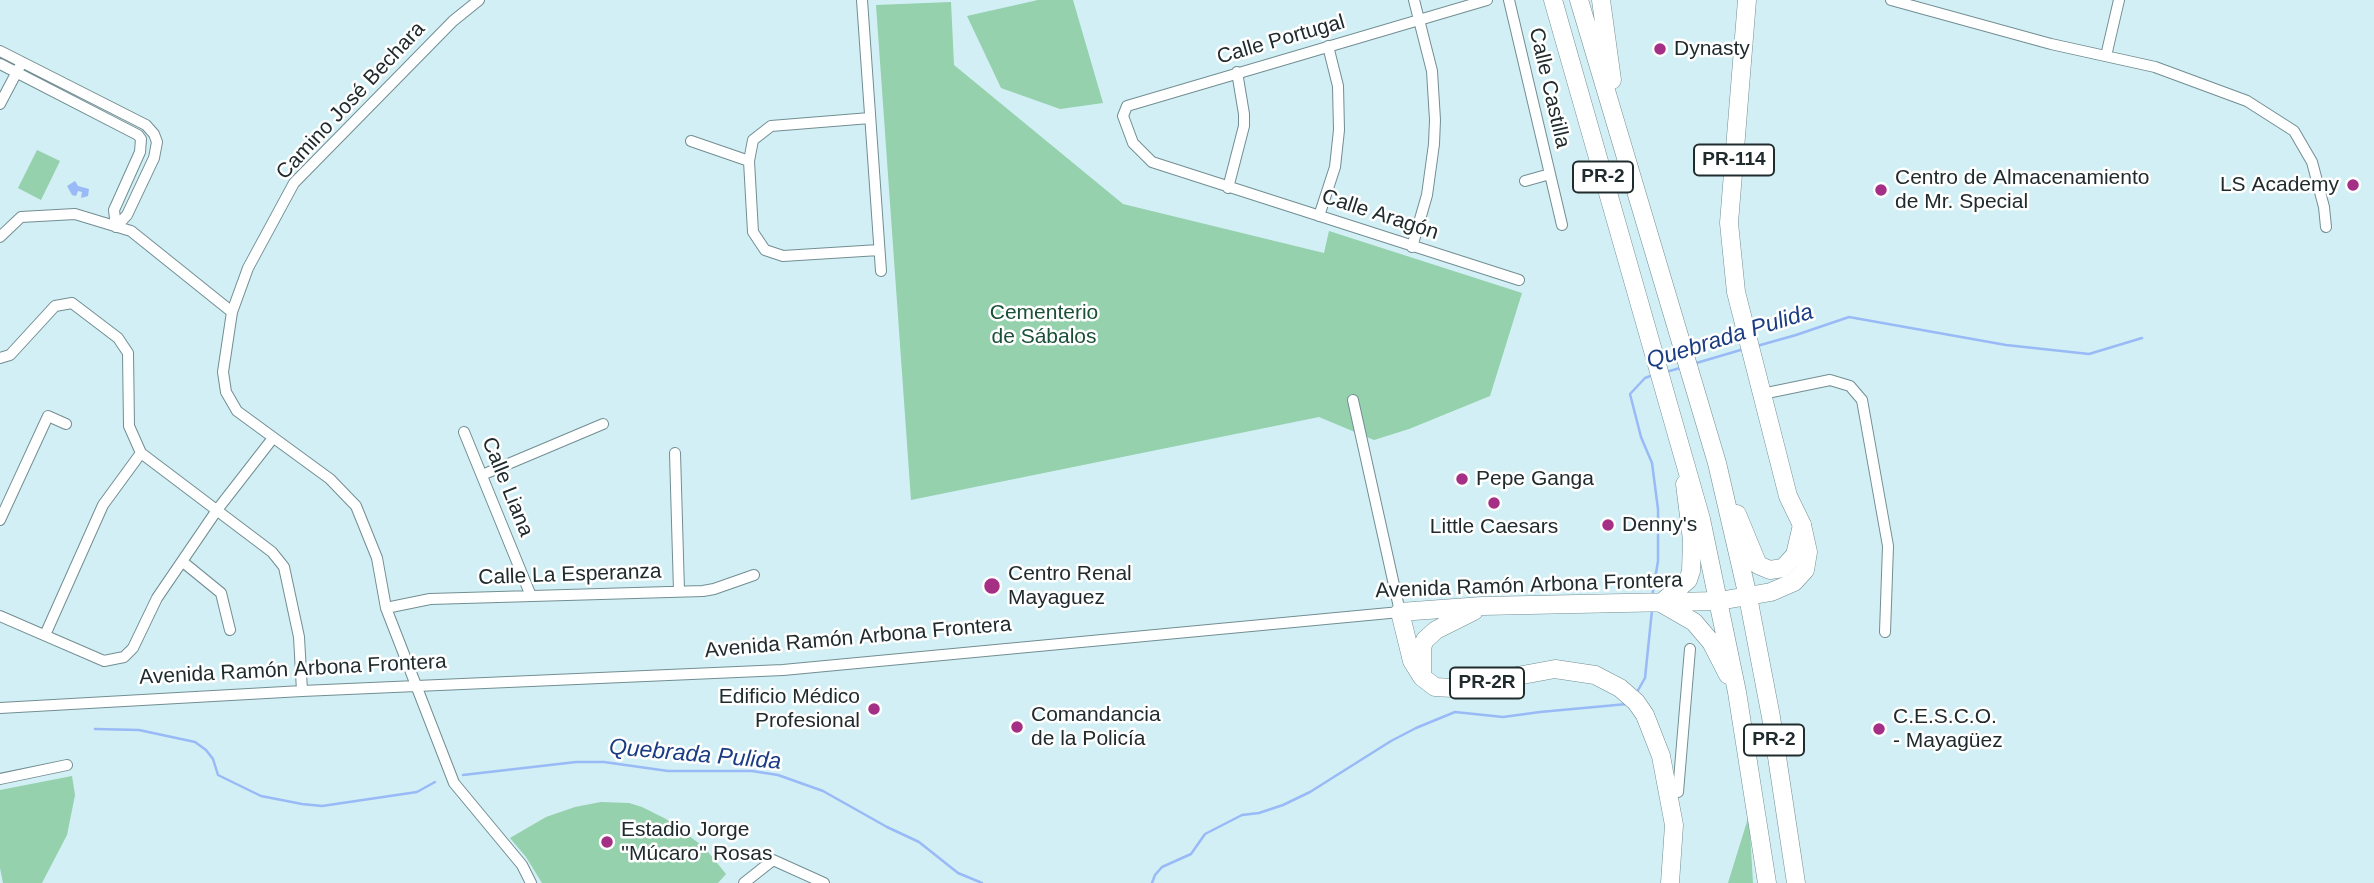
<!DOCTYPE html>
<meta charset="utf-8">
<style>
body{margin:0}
canvas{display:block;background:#d1eff4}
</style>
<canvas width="2374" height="883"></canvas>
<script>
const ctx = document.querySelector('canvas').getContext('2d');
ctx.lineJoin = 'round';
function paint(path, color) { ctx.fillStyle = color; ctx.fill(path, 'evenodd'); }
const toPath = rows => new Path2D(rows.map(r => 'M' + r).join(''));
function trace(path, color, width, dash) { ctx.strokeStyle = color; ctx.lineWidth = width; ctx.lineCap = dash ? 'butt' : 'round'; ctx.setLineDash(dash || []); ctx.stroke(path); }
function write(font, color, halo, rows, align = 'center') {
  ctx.font = font + ' Helvetica,sans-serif'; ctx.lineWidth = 5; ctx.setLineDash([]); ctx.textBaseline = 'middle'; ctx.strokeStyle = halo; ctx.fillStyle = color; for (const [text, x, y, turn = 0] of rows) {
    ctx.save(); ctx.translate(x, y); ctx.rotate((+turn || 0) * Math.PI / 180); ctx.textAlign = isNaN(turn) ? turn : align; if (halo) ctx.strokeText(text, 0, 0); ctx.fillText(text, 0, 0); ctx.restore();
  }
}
paint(toPath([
 [1038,0,1073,0,1103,103,1060,109,1001,88,967,16],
 [951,2,954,65,1123,204,1324,253,1329,231,1522,293,1490,396,1409,429,1374,440,1319,417,911,500,876,5],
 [37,150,60,161,41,200,18,188],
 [72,776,75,795,67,835,42,883,3,883,0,868,0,790],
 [601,802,629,803,642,807,666,819,704,847,726,874,718,883,542,883,526,857,510,838,546,817,575,807],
 [1749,815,1753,883,1728,883]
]), '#94d1ac');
paint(toPath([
 [75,181,78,186,89,189,88,196,81,198,82,192,78,191,76,196,72,195,67,186]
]), '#99baf6');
trace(toPath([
 [1757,346,1796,335,1849,317,2006,345,2089,354,2142,338],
 [1693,364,1744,349],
 [1666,372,1680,368],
 [1652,597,1658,561,1658,509,1652,463,1641,437,1630,394,1645,378,1653,375],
 [1637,692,1645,678,1652,610],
 [95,729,139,730,195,742,206,750,213,759,218,775,261,796,302,804,322,806,417,792,435,782],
 [463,775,576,762,604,762,668,771,752,771,778,775,823,791,887,827,919,842,958,873,982,883],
 [1152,883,1155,875,1162,867,1191,854,1205,834,1242,815,1259,813,1283,805,1310,792,1391,741,1416,728,1455,712,1503,717,1540,712,1627,704]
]), '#99baf6', 2.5);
const minor = toPath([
 [479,0,453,21,294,183,248,268,232,312,223,372,226,392,237,411,330,479,356,506,377,558,386,608,454,783,522,865,531,883],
 [862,0,881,271],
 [1487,0,1127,106,1123,116,1133,143,1152,162,1519,280],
 [1509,0,1562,225],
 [1891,0,2051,44,2155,67,2247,101,2294,131,2312,162,2324,207,2326,227],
 [0,51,146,125,154,134,157,142,154,158,127,215,116,227],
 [2106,56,2119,0],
 [0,64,138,135,141,139,140,152,114,210,116,227],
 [0,104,20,66],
 [870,118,771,126,753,140,749,161,753,232,765,250,783,256,879,250],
 [691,141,749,161],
 [1525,181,1550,174],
 [1228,188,1244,126,1244,114,1237,72],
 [1319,216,1335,167,1339,130,1338,86,1328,46],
 [0,237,21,217,75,214,131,231,232,312],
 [1412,247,1427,195,1434,144,1435,120,1432,71,1414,0],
 [0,358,10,355,55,306,72,303,118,338,128,353,129,426,141,453,272,552,284,567,299,637,302,691],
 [1762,394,1830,380,1850,386,1862,400,1888,546,1885,632],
 [464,432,531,596],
 [675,453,679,591],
 [482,475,603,424],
 [0,520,48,416,66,424],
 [183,562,221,593,230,630],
 [386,608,430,599,703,591,714,589,754,575],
 [0,616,104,661,124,657,133,648,157,598,217,510,273,438],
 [45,635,103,505,141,453],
 [0,708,302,691,783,670,1400,612,1353,400],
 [0,779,67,765],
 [1678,792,1690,649],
 [744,883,773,860,824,883]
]);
const primary = toPath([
 [1661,603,1688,580,1691,571,1692,540,1685,484],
 [1422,673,1422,647,1425,640,1436,630,1474,611],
 [1670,883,1674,825,1661,756,1645,715,1636,702,1620,688,1595,675,1555,669,1452,688,1435,687,1422,677,1412,661,1400,612,1482,606,1719,601,1771,592,1794,582,1805,570,1808,552,1802,525,1788,496,1736,292,1729,223,1747,0]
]);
const trunk = toPath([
 [1553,0,1701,519,1737,692,1767,883],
 [1579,0,1717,463,1748,597,1771,717,1796,883],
 [1601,0,1612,80],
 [1737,514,1758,565,1770,570,1783,568,1795,555,1802,525],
 [1661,603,1694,622,1711,642,1728,675]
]);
trace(minor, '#728e93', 12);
trace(primary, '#728e93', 19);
trace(trunk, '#728e93', 19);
trace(minor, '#fff', 10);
trace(primary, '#fff', 18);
trace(trunk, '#fff', 18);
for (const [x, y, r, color] of [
 [1660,49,7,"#a62f86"],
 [2353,185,7,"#a62f86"],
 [1881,190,7,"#a62f86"],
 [1462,479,7,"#a62f86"],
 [1494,503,7,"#a62f86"],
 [1608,525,7,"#a62f86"],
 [992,586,9,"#a62f86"],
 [874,709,7,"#a62f86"],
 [1017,727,7,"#a62f86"],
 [1879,729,7,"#a62f86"],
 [607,842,7,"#a62f86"]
]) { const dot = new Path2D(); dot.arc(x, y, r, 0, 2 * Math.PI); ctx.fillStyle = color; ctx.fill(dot); trace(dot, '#fff', 2.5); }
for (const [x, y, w] of [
 [1734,160,80],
 [1603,177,60],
 [1487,683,74],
 [1774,740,60]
]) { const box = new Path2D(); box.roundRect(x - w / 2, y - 15.5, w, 31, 5); ctx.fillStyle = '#fff'; ctx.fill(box); trace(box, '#202b2d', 2); }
write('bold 19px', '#202b2d', null, [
 ["PR-114",1734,160],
 ["PR-2",1603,177],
 ["PR-2R",1487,683],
 ["PR-2",1774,740]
]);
write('21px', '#202b2d', '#fff', [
 ["Calle Portugal",1281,40,-16],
 ["Calle Castilla",1549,88,77],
 ["Camino José Bechara",351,101,-47],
 ["Calle Aragón",1380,215,18],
 ["Calle Liana",507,487,68],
 ["Calle La Esperanza",570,575,-2],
 ["Avenida Ramón Arbona Frontera",1529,586,-2],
 ["Avenida Ramón Arbona Frontera",858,638,-5],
 ["Avenida Ramón Arbona Frontera",293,670,-3]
]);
write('21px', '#202b2d', '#fff', [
 ["Dynasty",1674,49],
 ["Centro de Almacenamiento",1895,178],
 ["de Mr. Special",1895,202],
 ["LS Academy",2339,185,"right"],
 ["Pepe Ganga",1476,479],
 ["Denny's",1622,525],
 ["Little Caesars",1494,527,"center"],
 ["Centro Renal",1008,574],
 ["Mayaguez",1008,598],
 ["Edificio Médico",860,697,"right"],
 ["Profesional",860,721,"right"],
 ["Comandancia",1031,715],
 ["de la Policía",1031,739],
 ["C.E.S.C.O.",1893,717],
 ["- Mayagüez",1893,741],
 ["Estadio Jorge",621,830],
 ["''Múcaro'' Rosas",621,854]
], 'left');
write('21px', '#1a5035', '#fff', [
 ["Cementerio",1044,313],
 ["de Sábalos",1044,337]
]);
write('italic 23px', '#1a3c82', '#fff', [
 ["Quebrada Pulida",1730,337,-17],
 ["Quebrada Pulida",695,755,5]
]);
</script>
